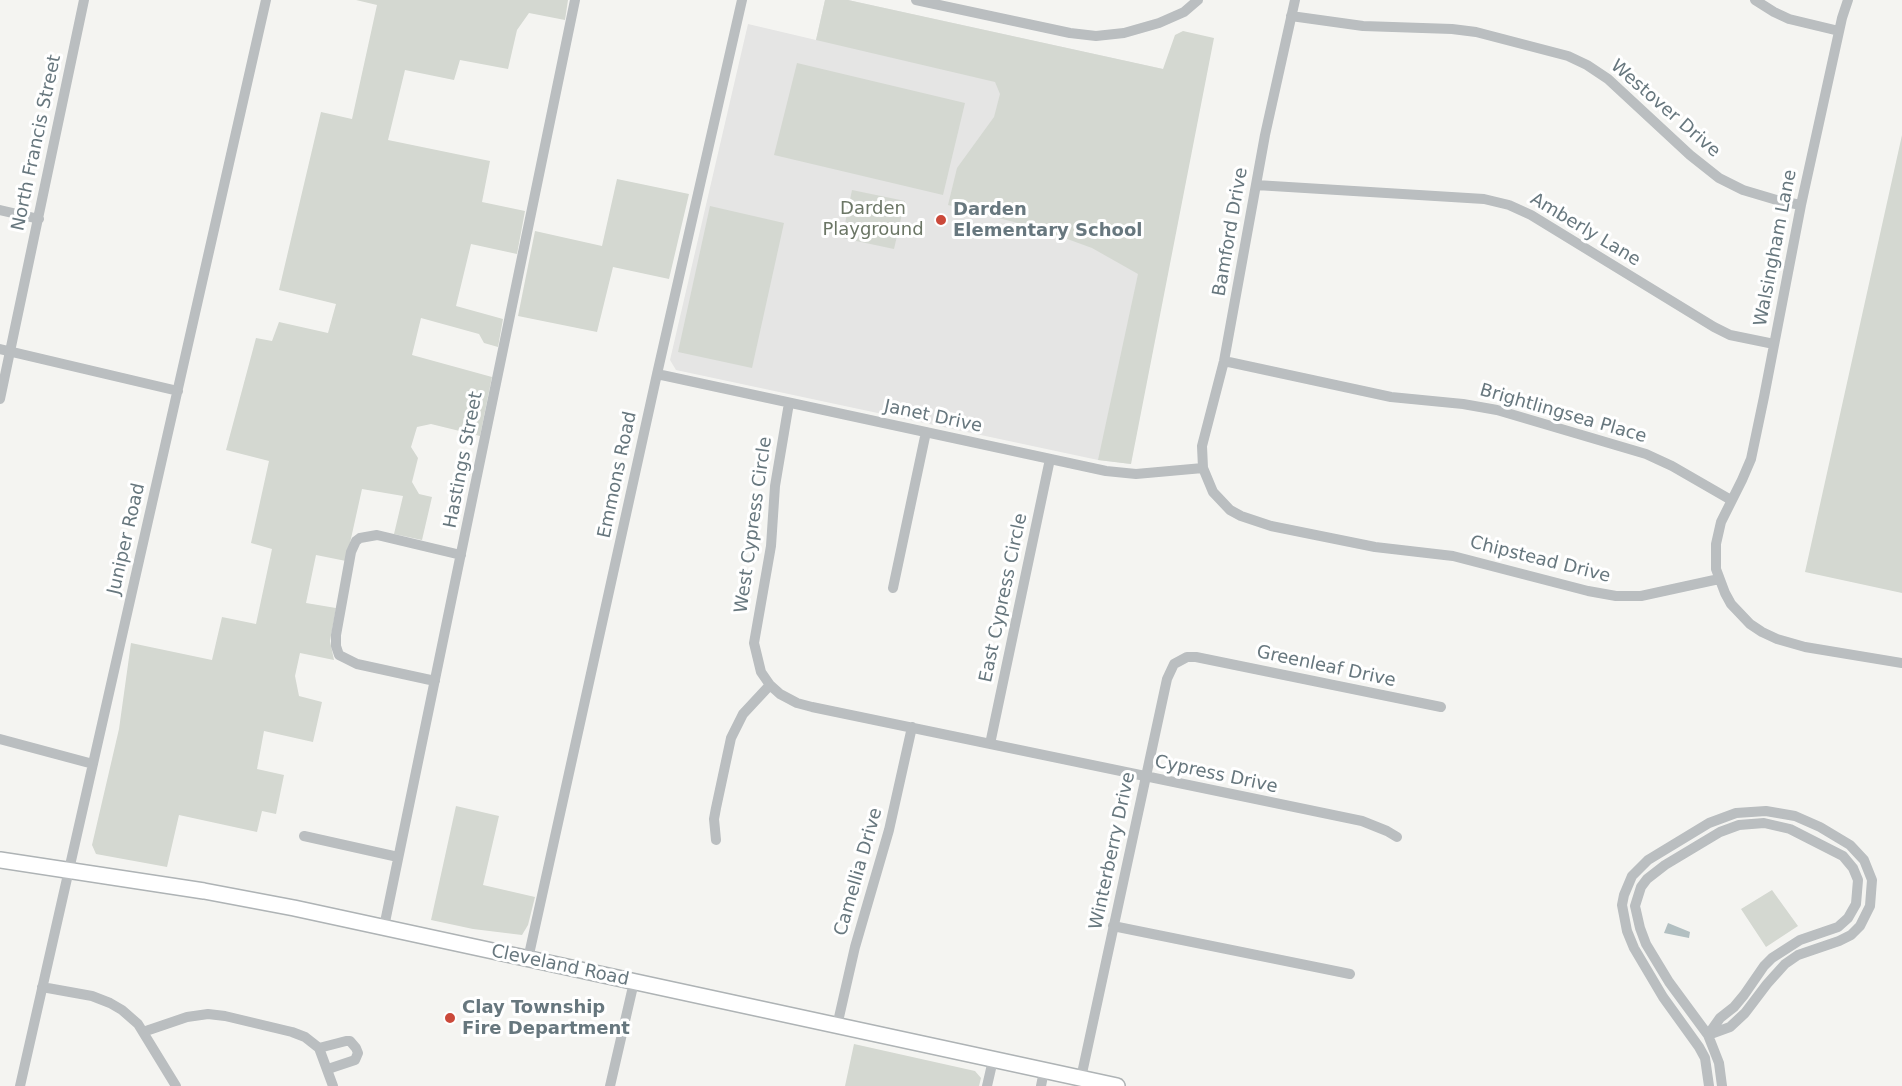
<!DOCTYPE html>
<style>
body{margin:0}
canvas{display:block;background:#f4f4f1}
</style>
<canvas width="1902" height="1086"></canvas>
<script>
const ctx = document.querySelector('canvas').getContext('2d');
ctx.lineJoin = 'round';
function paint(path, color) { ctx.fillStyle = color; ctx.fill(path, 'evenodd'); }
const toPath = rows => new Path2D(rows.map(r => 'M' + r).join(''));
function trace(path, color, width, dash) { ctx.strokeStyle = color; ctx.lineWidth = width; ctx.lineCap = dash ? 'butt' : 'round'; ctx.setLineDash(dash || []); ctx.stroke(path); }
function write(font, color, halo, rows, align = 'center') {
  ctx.font = font + ' "DejaVu Sans",sans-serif'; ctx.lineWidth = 6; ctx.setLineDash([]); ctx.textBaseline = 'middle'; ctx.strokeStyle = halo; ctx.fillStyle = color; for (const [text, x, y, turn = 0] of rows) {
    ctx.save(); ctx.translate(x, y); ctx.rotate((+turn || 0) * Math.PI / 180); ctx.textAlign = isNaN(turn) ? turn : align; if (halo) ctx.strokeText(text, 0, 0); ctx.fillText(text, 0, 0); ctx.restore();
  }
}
paint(toPath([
 [825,0,848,0,1163,69,1131,464,1098,460,676,370,670,360,748,24,816,40]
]), '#e5e5e4');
paint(toPath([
 [356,0,568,0,565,20,529,13,517,30,508,69,460,60,454,80,405,70,388,140,490,161,482,202,525,211,517,254,471,244,456,306,503,319,498,347,484,343,479,334,421,318,412,355,492,377,480,436,431,424,417,427,411,447,418,458,412,482,419,494,432,497,422,540,394,534,403,496,362,489,346,561,316,555,306,603,336,608,330,641,334,660,300,653,295,676,299,696,322,702,313,742,264,731,257,769,284,775,276,814,262,811,257,832,179,815,167,867,96,854,92,845,119,729,131,643,212,660,222,617,256,624,272,549,251,543,269,461,226,450,256,338,272,341,279,322,328,333,336,304,279,290,321,112,352,119,377,5],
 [825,0,848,0,1163,69,1175,35,1183,31,1214,38,1131,464,1098,460,1138,274,1092,248,1037,228,948,205,957,168,994,117,1000,94,995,82,816,40],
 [797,63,965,103,943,195,774,155],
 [1902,135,1902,593,1805,572],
 [617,179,689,194,669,279,613,267,597,332,518,316,535,231,602,246],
 [852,190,905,201,894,249,842,238],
 [710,206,784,223,752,368,678,352],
 [456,806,499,816,483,885,535,897,528,925,522,935,473,929,431,920],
 [1772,890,1798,926,1766,947,1741,909],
 [854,1044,975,1071,981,1078,979,1086,845,1086]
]), '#d4d8d1');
paint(toPath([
 [1668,923,1690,932,1689,938,1664,933]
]), '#b2bfc1');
const major = toPath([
 [0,860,204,891,294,908,1117,1086]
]);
trace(major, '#aeb3b5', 18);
trace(toPath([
 [916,0,1070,33,1096,36,1124,33,1159,23,1184,12,1198,0],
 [1295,0,1265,135,1224,361,1202,446,1203,468,1213,492,1230,510,1241,516,1271,526,1375,547,1453,556,1588,591,1616,596,1641,596,1719,579],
 [1755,0,1774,12,1789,19,1839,31],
 [1848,0,1842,18,1801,205,1764,397,1751,459,1742,480,1721,522,1716,544,1716,569,1725,593,1731,604,1750,624,1762,632,1777,639,1805,647,1902,663],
 [1291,16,1363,26,1452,29,1476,32,1568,56,1587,65,1608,79,1690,155,1719,178,1743,190,1780,201,1801,205],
 [1256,185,1484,199,1509,205,1531,215,1714,327,1730,335,1774,344],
 [0,210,39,219],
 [0,349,178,391],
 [1224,361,1391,397,1463,404,1497,410,1646,454,1672,466,1731,500],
 [657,374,1106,471,1136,474,1203,468],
 [0,399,84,0],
 [789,403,775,486,771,546,754,643,761,672,770,685,780,694,797,703,812,707,1362,821,1387,831,1397,837],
 [893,588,926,432],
 [435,681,357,664,339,655,336,646,336,635,351,552,356,541,360,538,377,535,461,555],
 [0,739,93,764],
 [990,744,1050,459],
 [304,836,398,857],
 [716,840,714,819,716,808,731,738,743,714,770,685],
 [1113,926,1350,974],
 [384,927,575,0],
 [528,959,657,374,742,0],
 [42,987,92,996,110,1003,122,1010,138,1024,176,1086],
 [837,1026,855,947,889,830,912,727],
 [143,1032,187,1017,208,1014,225,1016,292,1032,305,1037,319,1048,333,1086],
 [1708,1035,1730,1027,1745,1013,1767,984,1785,964,1798,955,1839,941,1851,935,1860,926,1870,906,1872,880,1864,860,1850,845,1820,827,1795,816,1766,811,1736,813,1709,823,1648,860,1632,876,1624,895,1622,905,1627,931,1634,948,1663,997,1699,1047,1705,1058,1709,1086],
 [1708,1035,1720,1018,1734,1007,1744,995,1764,966,1772,958,1800,940,1838,927,1848,918,1856,904,1858,880,1853,868,1843,856,1790,829,1764,823,1739,825,1720,832,1665,865,1647,879,1641,887,1635,906,1640,928,1646,944,1669,982,1708,1035,1719,1063,1722,1086],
 [319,1048,346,1041,350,1041,356,1048,358,1053,355,1060,328,1069],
 [1081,1078,1167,679,1174,664,1187,657,1196,657,1441,707],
 [20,1086,266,0],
 [610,1086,634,982],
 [987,1086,993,1060],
 [1041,1086,1044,1071]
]), '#babec0', 10);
trace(major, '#fff', 15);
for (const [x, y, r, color] of [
 [941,220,6,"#cb493a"],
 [450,1018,6,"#cb493a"]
]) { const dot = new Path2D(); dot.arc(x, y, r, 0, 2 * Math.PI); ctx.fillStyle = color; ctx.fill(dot); trace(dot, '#fff', 2); }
write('18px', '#67777e', '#fff', [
 ["Westover Drive",1665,109,41],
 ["North Francis Street",37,143,-78],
 ["Amberly Lane",1585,230,31],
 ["Bamford Drive",1231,232,-80],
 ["Walsingham Lane",1776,248,-79],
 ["Brightlingsea Place",1563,414,16],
 ["Janet Drive",933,417,12],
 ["Hastings Street",464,460,-79],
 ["Emmons Road",618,475,-78],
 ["West Cypress Circle",754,525,-82],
 ["Juniper Road",127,539,-77],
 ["Chipstead Drive",1540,560,14],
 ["East Cypress Circle",1004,598,-78],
 ["Greenleaf Drive",1326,667,12],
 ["Cypress Drive",1216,775,12],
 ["Winterberry Drive",1113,851,-78],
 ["Camellia Drive",859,872,-74],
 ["Cleveland Road",560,966,12]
]);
write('18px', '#6b7665', '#fff', [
 ["Darden",873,209],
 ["Playground",873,230]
]);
write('bold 18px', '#67777e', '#fff', [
 ["Darden",953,210],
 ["Elementary School",953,231],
 ["Clay Township",462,1008],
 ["Fire Department",462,1029]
], 'left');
</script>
